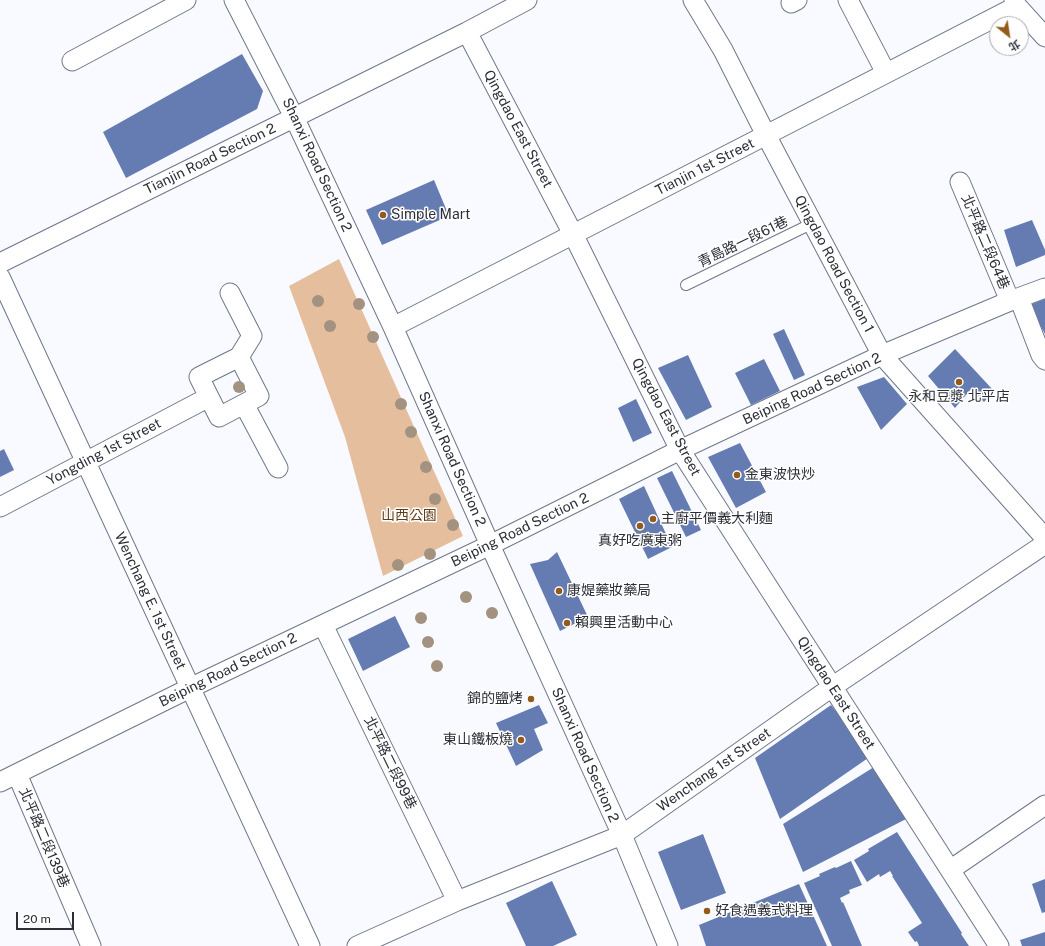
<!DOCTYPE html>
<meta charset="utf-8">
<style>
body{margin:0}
#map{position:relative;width:1045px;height:946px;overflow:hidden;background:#f8faff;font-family:"Public Sans","Noto Sans TC",sans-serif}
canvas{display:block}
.north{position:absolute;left:989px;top:16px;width:40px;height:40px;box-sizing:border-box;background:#fff;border:1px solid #aaabaf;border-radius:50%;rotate:150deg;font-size:11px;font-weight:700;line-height:16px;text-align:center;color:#2b2e37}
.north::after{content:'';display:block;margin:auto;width:14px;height:18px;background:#955a19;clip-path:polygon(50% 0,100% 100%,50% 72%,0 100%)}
.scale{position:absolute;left:16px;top:912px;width:58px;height:18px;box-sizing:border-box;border:2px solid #2b2e37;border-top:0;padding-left:5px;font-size:12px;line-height:14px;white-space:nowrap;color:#2b2e37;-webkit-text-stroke:3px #fff;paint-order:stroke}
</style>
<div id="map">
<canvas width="1045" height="946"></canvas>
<div class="north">北</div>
<div class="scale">20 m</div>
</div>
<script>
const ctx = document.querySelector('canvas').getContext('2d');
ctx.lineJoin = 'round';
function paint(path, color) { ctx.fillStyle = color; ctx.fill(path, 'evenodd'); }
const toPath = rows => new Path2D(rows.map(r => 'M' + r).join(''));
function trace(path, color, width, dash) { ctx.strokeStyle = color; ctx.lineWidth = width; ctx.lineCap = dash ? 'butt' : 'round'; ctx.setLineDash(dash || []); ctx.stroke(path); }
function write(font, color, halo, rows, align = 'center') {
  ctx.font = font + ' "Public Sans","Noto Sans TC",sans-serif'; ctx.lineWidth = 3; ctx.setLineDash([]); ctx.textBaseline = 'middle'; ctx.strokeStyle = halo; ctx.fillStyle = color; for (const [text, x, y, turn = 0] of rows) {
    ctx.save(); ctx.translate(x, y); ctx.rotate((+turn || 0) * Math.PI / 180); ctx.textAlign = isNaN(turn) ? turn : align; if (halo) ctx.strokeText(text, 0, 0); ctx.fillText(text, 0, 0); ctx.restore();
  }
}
paint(toPath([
 [339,259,463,536,383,576,345,437,289,286]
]), '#e5bf9d');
paint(toPath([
 [242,54,263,91,257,109,126,178,103,132],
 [434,180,449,216,382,245,366,210],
 [1032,220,1045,250,1045,255,1016,267,1004,230],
 [1045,299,1045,334,1029,305],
 [784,329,805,375,794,380,773,334],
 [955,349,994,391,984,402,971,389,955,408,928,376],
 [688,355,712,407,686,420,658,368],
 [764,359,780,391,751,405,735,373],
 [884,377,907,404,881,430,857,387],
 [636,399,652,433,633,442,618,408],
 [740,443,766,492,736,508,708,457],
 [4,449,14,470,0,477,0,451],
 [672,471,701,530,686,537,657,478],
 [644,486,672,547,648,559,619,499],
 [557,552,588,617,560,631,530,564,548,560],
 [395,616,410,647,363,671,348,639],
 [539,705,548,723,534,729,543,750,516,766,496,723],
 [831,705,871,756,780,819,755,758],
 [874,767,908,818,803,872,783,824],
 [897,832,962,933,961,934,969,946,919,946,917,941,915,942,908,932,922,923,892,876,893,876,890,871,880,877,879,874,867,882,854,860,869,851,868,849],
 [703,834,726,893,681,910,658,852],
 [851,861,862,885,849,890,850,893,840,898,842,903,843,902,862,946,832,946,804,883,820,876,819,874,835,867,836,868],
 [1045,879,1045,912,1042,913,1032,884],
 [552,881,577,935,553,946,526,946,506,903],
 [799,884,827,946,706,946,699,925],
 [1045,932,1045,946,1022,946,1020,940]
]), '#657cb2');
const service = toPath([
 [686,285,813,223]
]);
const minor = toPath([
 [234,0,294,117,393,327,490,545,622,835,668,946],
 [693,0,723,50,766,135,882,355,1045,538],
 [848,0,886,73],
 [1014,0,1017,6,1045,37],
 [791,3,797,0],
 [467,32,573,234,680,450,999,946],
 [72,61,186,0],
 [960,182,1010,301],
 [0,263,467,32,527,0],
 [0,277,310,946],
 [230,293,252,336,239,357,259,396,219,417,199,377,239,357],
 [1019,298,1041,355,1045,360],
 [393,327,1017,6],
 [244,404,278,468],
 [0,507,209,397],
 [323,625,457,901],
 [17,774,91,946],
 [0,782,190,688,490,545,680,450,882,355,1010,301,1045,288],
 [950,870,1045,805],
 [357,946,457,901,622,835,832,687,1045,544]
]);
trace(service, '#6e778b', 12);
trace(minor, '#6e778b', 21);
trace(service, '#fff', 10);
trace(minor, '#fff', 19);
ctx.fillStyle = '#a49280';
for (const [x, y] of [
 [318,301],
 [359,304],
 [330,326],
 [373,337],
 [239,387],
 [401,404],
 [411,432],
 [426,467],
 [435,499],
 [453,525],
 [430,554],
 [398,565],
 [466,597],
 [492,613],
 [421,618],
 [428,642],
 [437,666]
]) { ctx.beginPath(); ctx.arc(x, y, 6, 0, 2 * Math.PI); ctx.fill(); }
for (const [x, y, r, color] of [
 [383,215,4,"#955a19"],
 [959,382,4,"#955a19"],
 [737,475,4,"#955a19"],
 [653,519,4,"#955a19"],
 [640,526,4,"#955a19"],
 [559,591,4,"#955a19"],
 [567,623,4,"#955a19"],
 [531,699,4,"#955a19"],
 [521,740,4,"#955a19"],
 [707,911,4,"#955a19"]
]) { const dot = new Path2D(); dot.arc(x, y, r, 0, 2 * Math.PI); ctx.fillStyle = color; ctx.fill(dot); trace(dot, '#fff', 1.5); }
write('14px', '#2b2e37', '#fff', [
 ["Qingdao East Street",518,129,62],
 ["Tianjin Road Section 2",210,159,-26],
 ["Shanxi Road Section 2",317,165,65],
 ["Tianjin 1st Street",705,167,-27],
 ["青島路一段61巷",743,242,-26],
 ["北平路二段64巷",985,242,67],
 ["Qingdao Road Section 1",834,264,62],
 ["Beiping Road Section 2",812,389,-25],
 ["Qingdao East Street",666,417,62],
 ["Yongding 1st Street",104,452,-28],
 ["Shanxi Road Section 2",452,459,66],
 ["Beiping Road Section 2",520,530,-26],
 ["Wenchang E. 1st Street",150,601,65],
 ["Beiping Road Section 2",228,670,-26],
 ["Qingdao East Street",836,693,57],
 ["Shanxi Road Section 2",585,755,66],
 ["北平路二段99巷",390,763,64],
 ["Wenchang 1st Street",714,770,-35],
 ["北平路二段139巷",44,838,67]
]);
write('14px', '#2b2e37', '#fff', [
 ["Simple Mart",391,215],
 ["永和豆漿 北平店",959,397,"center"],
 ["金東波快炒",745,475],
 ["主廚平價義大利麵",661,519],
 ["真好吃廣東粥",640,541,"center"],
 ["康媞藥妝藥局",567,591],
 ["賴興里活動中心",575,623],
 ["錦的鹽烤",523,699,"right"],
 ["東山鐵板燒",513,740,"right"],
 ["好食遇義式料理",715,911]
], 'left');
write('14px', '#603c19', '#fff', [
 ["山西公園",409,516]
]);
</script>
